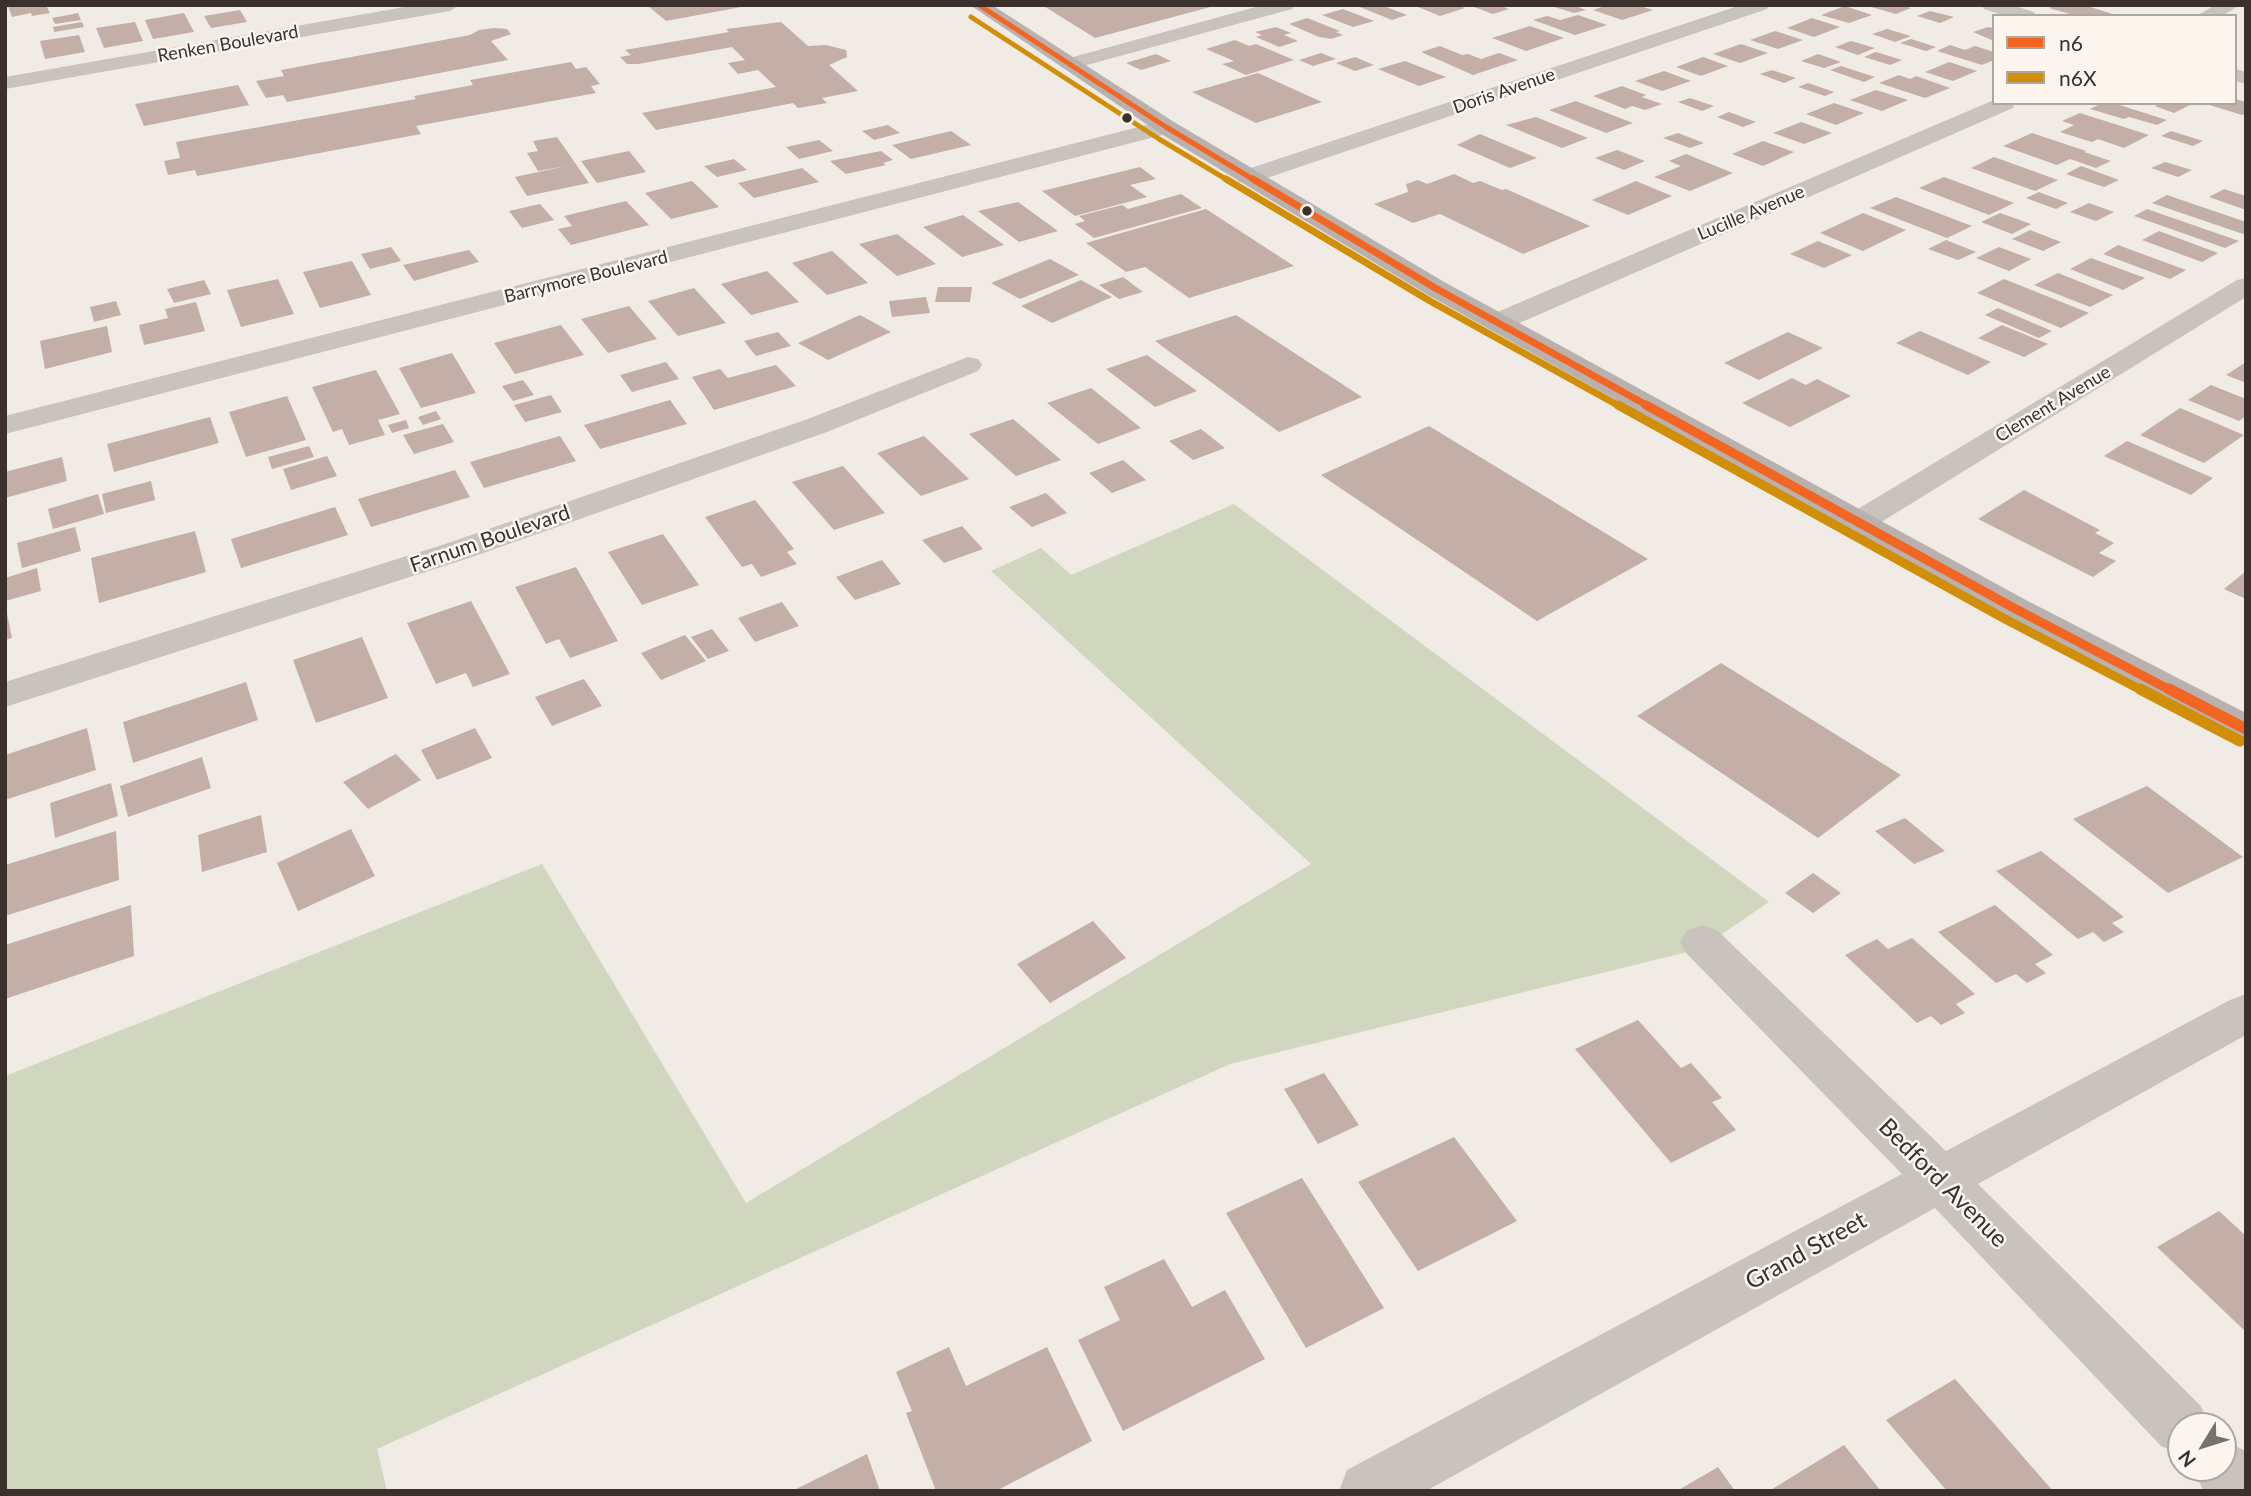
<!DOCTYPE html>
<style>
body{margin:0}
#map{position:relative;width:2251px;height:1496px;overflow:hidden;background:#f0ebe5;font-family:Lato,sans-serif}
canvas{display:block}
.frame{position:absolute;inset:0;border:7px solid #3b302b;pointer-events:none}
.legend{position:absolute;left:1992px;top:14px;width:245px;height:91px;box-sizing:border-box;background:#fbf5ee;border:2px solid #aea6a0;margin:0;padding:9px 12px;list-style:none;font-size:21px;color:#3b302b}
.legend li{display:flex;align-items:center;gap:14px;height:35px}
.legend b{width:35px;border:2px solid #aea6a0}
.north{position:absolute;left:2167px;top:1412px;width:70px;height:70px;box-sizing:border-box;background:#fbf5ee;border:2px solid #aea6a0;border-radius:50%;rotate:232deg;font-size:19px;font-weight:700;line-height:28px;text-align:center;color:#3b302b}
.north::after{content:'';display:block;margin:auto;width:24px;height:32px;background:#7a716c;clip-path:polygon(50% 0,100% 100%,50% 72%,0 100%)}
</style>
<div id="map">
<canvas width="2251" height="1496"></canvas>
<div class="frame"></div>
<ul class="legend">
<li><b style="height:9px;background:#f26522"></b>n6</li>
<li><b style="height:9px;background:#d18e09"></b>n6X</li>
</ul>
<div class="north">N</div>
</div>
<script>
const ctx = document.querySelector('canvas').getContext('2d');
ctx.lineJoin = 'round';
function paint(path, color) { ctx.fillStyle = color; ctx.fill(path, 'evenodd'); }
const toPath = rows => new Path2D(rows.map(r => 'M' + r).join(''));
function trace(path, color, width, dash) { ctx.strokeStyle = color; ctx.lineWidth = width; ctx.lineCap = dash ? 'butt' : 'round'; ctx.setLineDash(dash || []); ctx.stroke(path); }
function write(font, color, halo, rows, align = 'center') {
  ctx.font = font + ' Lato,sans-serif'; ctx.lineWidth = 5; ctx.setLineDash([]); ctx.textBaseline = 'middle'; ctx.strokeStyle = halo; ctx.fillStyle = color; for (const [text, x, y, turn = 0] of rows) {
    ctx.save(); ctx.translate(x, y); ctx.rotate((+turn || 0) * Math.PI / 180); ctx.textAlign = isNaN(turn) ? turn : align; if (halo) ctx.strokeText(text, 0, 0); ctx.fillText(text, 0, 0); ctx.restore();
  }
}
paint(toPath([
 [1234,504,1769,902,1700,949,1230,1064,377,1449,387,1491,5,1491,5,1076,542,864,746,1203,1311,864,991,571,1041,548,1071,575]
]), '#d1d6bf');
paint(toPath([
 [46,5,50,13,32,16,31,13,12,17,8,6],
 [647,5,741,5,741,7,666,21],
 [1042,5,1213,5,1214,6,1095,38],
 [1355,5,1381,5,1407,15,1392,20],
 [1413,5,1456,5,1465,8,1440,16],
 [1481,5,1499,5,1509,9,1493,14,1474,7],
 [1573,5,1586,10,1574,13,1551,6],
 [1608,5,1637,5,1653,10,1622,20,1593,10],
 [1864,5,1900,5,1911,8,1896,14],
 [2056,5,2084,5,2119,16,2077,16,2049,8],
 [1845,6,1872,15,1849,23,1821,15],
 [1343,9,1374,21,1353,27,1322,15],
 [240,10,247,22,211,28,204,16],
 [1930,11,1954,17,1940,23,1917,16],
 [78,13,81,20,55,24,52,18],
 [184,13,194,32,153,39,145,20],
 [1578,15,1607,25,1575,35,1533,20,1547,16,1560,20],
 [1307,18,1340,31,1336,32,1343,35,1331,39,1319,37,1289,24],
 [1812,18,1840,27,1814,37,1787,28],
 [82,22,84,27,54,32,53,27],
 [135,22,143,41,104,48,96,28],
 [781,22,808,46,826,45,846,50,847,57,829,65,858,91,822,98,827,103,798,108,793,103,656,130,642,113,776,87,758,70,738,74,728,63,745,60,732,47,638,64,627,64,620,57,631,55,625,50,729,32,726,29],
 [1530,26,1564,38,1526,51,1492,38],
 [1276,27,1291,33,1284,35,1298,41,1279,47,1256,37,1262,35,1255,32],
 [1988,27,1994,28,1994,41,1973,32],
 [494,28,507,29,511,34,491,41,508,60,287,102,283,95,266,98,256,81,284,76,281,70,470,35,479,30],
 [1887,29,1911,36,1895,42,1872,34],
 [1775,31,1803,40,1778,49,1750,40],
 [79,35,85,52,45,59,40,41],
 [1911,39,1936,47,1926,51,1900,43],
 [1235,40,1249,46,1256,44,1294,60,1246,75,1222,64,1234,61,1206,49],
 [1851,41,1875,48,1858,55,1835,47],
 [1741,44,1768,53,1740,63,1713,54],
 [1950,45,1965,50,1975,46,1994,52,1994,60,1982,65,1937,51],
 [1440,46,1462,55,1468,54,1481,59,1499,53,1518,60,1473,75,1421,52],
 [1876,52,1902,60,1890,65,1864,57],
 [1321,53,1336,59,1313,66,1299,60],
 [1156,54,1171,61,1141,70,1126,63],
 [1818,54,1841,62,1824,68,1801,61],
 [1355,57,1374,65,1355,71,1336,63],
 [1703,57,1728,66,1701,76,1676,67],
 [1405,61,1446,77,1419,86,1378,69],
 [571,62,576,69,586,67,600,84,591,86,596,93,416,126,421,134,197,176,195,170,168,175,164,161,180,158,176,142,416,99,414,96,473,85,470,80],
 [1949,62,1977,71,1953,81,1925,72],
 [1841,66,1875,77,1864,82,1830,70],
 [1772,70,1796,78,1784,83,1760,74],
 [1664,71,1691,81,1662,91,1635,81],
 [1258,73,1322,102,1256,123,1192,92],
 [1899,75,1910,79,1916,76,1950,88,1925,98,1879,83],
 [1808,83,1834,92,1825,96,1798,87],
 [238,85,249,105,144,126,135,104],
 [1622,86,1646,95,1642,97,1662,104,1645,110,1632,106,1625,109,1593,96],
 [1876,90,1908,100,1882,111,1850,100],
 [1690,98,1714,106,1702,111,1678,102],
 [2235,99,2246,102,2246,113,2242,115,2206,104,2235,103],
 [1576,101,1633,123,1606,133,1549,110],
 [1834,103,1864,113,1836,125,1806,114],
 [2102,103,2113,103,2167,120,2157,125,2129,117,2124,119,2090,109],
 [2162,103,2184,103,2190,105,2174,113,2155,106],
 [1729,112,1756,122,1743,127,1717,117],
 [2080,113,2149,135,2124,148,2098,139,2092,142,2060,132,2074,125,2062,121],
 [1536,117,1588,138,1562,148,1506,125],
 [1801,122,1832,133,1804,144,1773,133],
 [888,125,900,133,874,140,862,131],
 [951,131,971,145,911,159,892,145],
 [2171,131,2203,141,2193,146,2161,136],
 [1678,133,1704,143,1690,148,1663,138],
 [2032,133,2086,151,2084,152,2111,161,2096,168,2070,159,2057,165,2003,146],
 [1480,134,1537,158,1510,168,1457,145],
 [557,137,589,183,527,196,515,177,566,166,538,171,527,153,538,151,533,141],
 [819,140,833,151,799,159,786,147],
 [1763,141,1794,152,1763,166,1732,154],
 [1617,150,1645,161,1624,170,1595,158],
 [629,151,646,172,597,183,581,161],
 [881,151,893,160,883,163,886,165,846,174,830,161],
 [1686,154,1733,173,1690,191,1654,177,1681,166,1669,161],
 [1994,157,2058,180,2035,191,1971,168],
 [734,159,747,170,717,177,704,166],
 [2165,162,2192,170,2178,177,2151,168],
 [2081,166,2119,180,2104,187,2066,174],
 [1140,167,1156,179,1130,185,1147,197,1075,216,1042,191],
 [802,168,819,182,754,198,738,183],
 [1454,174,1473,183,1480,181,1502,190,1506,189,1590,226,1523,254,1440,214,1413,223,1374,204,1408,192,1406,184,1418,180,1427,184],
 [1944,177,2014,203,1989,215,1919,188],
 [692,181,719,207,671,219,645,193],
 [1636,181,1672,196,1628,215,1592,200],
 [2224,189,2246,196,2246,210,2209,197],
 [2039,192,2068,203,2056,209,2026,198],
 [1181,194,1202,208,1094,238,1075,224,1085,221,1079,216,1122,205,1128,209],
 [2167,195,2246,222,2246,235,2152,203],
 [1896,197,1972,226,1947,238,1870,208],
 [626,201,649,225,571,245,558,229,572,226,564,216],
 [1018,202,1058,231,1019,242,978,211],
 [2089,203,2114,212,2096,221,2070,212],
 [540,204,554,220,522,228,509,211],
 [1206,209,1294,266,1189,298,1145,267,1126,272,1086,243],
 [2147,209,2239,241,2225,248,2134,216],
 [1863,213,1906,230,1863,251,1820,233],
 [2000,213,2031,224,2012,234,1981,222],
 [963,215,1004,245,962,257,923,227],
 [2030,230,2061,242,2043,251,2012,239],
 [2159,231,2218,253,2202,262,2142,240],
 [897,234,936,264,897,276,859,244],
 [1946,240,1976,252,1958,260,1928,249],
 [1818,241,1852,255,1824,268,1790,254],
 [2118,245,2186,270,2170,279,2103,254],
 [391,247,401,261,370,269,361,254],
 [1999,247,2031,259,2009,271,1976,258],
 [469,250,479,262,414,281,403,265],
 [832,251,868,283,827,295,792,263],
 [2091,258,2145,278,2123,290,2070,269],
 [1050,259,1079,275,1020,299,991,283],
 [352,261,371,295,320,308,303,272],
 [767,271,799,302,751,315,721,284],
 [2058,273,2113,295,2090,307,2034,285],
 [1123,277,1143,292,1119,299,1099,285],
 [278,279,294,314,241,327,227,290],
 [2004,279,2089,313,2061,328,1977,293],
 [204,280,211,294,174,303,167,289],
 [1081,280,1112,297,1052,323,1021,306],
 [938,287,972,287,970,302,935,302],
 [694,288,726,323,678,336,648,301],
 [926,297,930,313,892,317,889,301],
 [116,301,121,315,94,322,90,307],
 [196,302,205,331,144,345,139,325,168,318,165,309],
 [629,306,657,339,608,353,581,319],
 [1998,308,2052,331,2039,338,1985,315],
 [860,315,891,332,828,360,798,343],
 [1236,315,1362,397,1279,432,1155,341],
 [561,325,584,355,515,374,494,343],
 [2002,325,2048,344,2024,357,1978,338],
 [107,326,112,352,45,369,40,341],
 [1920,331,1991,362,1968,375,1896,343],
 [778,332,791,346,756,356,744,341],
 [1788,332,1823,348,1759,380,1724,363],
 [452,353,476,393,421,408,399,368],
 [1147,355,1197,391,1155,407,1106,369],
 [666,362,679,379,632,392,620,375],
 [2246,362,2246,383,2226,375],
 [776,365,796,386,714,410,692,377,720,369,728,378],
 [376,370,400,414,378,420,385,435,349,445,342,429,333,432,312,387],
 [1792,378,1806,385,1817,379,1851,396,1790,427,1742,403],
 [523,380,534,395,513,401,502,386],
 [2211,385,2246,399,2246,416,2239,421,2188,400],
 [1091,388,1141,428,1098,444,1047,403],
 [551,395,562,412,525,422,514,405],
 [287,396,306,440,246,457,229,412],
 [670,400,687,424,600,449,584,425],
 [2180,408,2244,435,2204,463,2140,435],
 [436,411,441,419,423,425,418,417],
 [210,417,219,443,114,472,107,444],
 [1013,419,1061,460,1016,476,969,434],
 [406,420,409,428,392,433,388,425],
 [443,424,454,442,414,454,403,435],
 [1429,426,1643,556,1648,559,1537,621,1321,475],
 [1201,429,1225,448,1193,460,1169,441],
 [560,436,576,461,484,488,470,462],
 [924,436,969,479,921,496,877,453],
 [2127,441,2213,478,2191,495,2104,456],
 [309,446,314,457,272,469,268,457],
 [327,456,337,476,291,490,283,469],
 [62,457,67,481,5,498,5,472],
 [1123,460,1146,480,1112,493,1089,473],
 [843,466,885,513,834,530,792,482],
 [455,470,470,497,371,527,358,499],
 [151,481,155,500,106,513,102,494],
 [2024,490,2100,530,2095,533,2114,543,2099,553,2116,561,2093,577,1978,519],
 [1046,493,1067,513,1032,527,1009,507],
 [98,494,104,514,53,529,48,509],
 [755,500,794,549,787,552,797,564,761,577,752,564,742,567,705,517],
 [335,507,348,535,241,568,231,539],
 [962,526,983,549,944,563,922,540],
 [75,527,81,551,22,568,17,543],
 [195,531,206,572,99,603,91,558],
 [663,534,699,585,642,605,608,552],
 [882,560,901,584,855,600,836,577],
 [576,567,618,641,570,658,559,639,546,644,515,587],
 [37,568,41,591,5,601,5,578],
 [2246,571,2246,599,2224,589],
 [471,601,510,674,473,687,466,673,436,684,407,623],
 [782,602,799,626,755,642,738,618],
 [5,604,12,638,5,640],
 [712,629,729,651,708,659,691,637],
 [685,635,706,661,661,680,641,653],
 [362,637,388,698,316,723,293,660],
 [1721,663,1901,775,1818,838,1637,716],
 [584,679,602,706,552,726,535,697],
 [246,682,258,720,133,763,123,722],
 [87,728,96,770,5,800,5,755],
 [475,728,492,758,437,780,421,750],
 [396,754,421,780,368,809,343,782],
 [202,757,211,788,128,817,120,786],
 [111,783,118,816,55,838,50,803],
 [2147,786,2243,857,2168,893,2073,819],
 [261,815,267,852,202,872,198,835],
 [1905,818,1945,851,1914,864,1875,831],
 [351,829,375,876,298,911,277,863],
 [116,831,119,880,5,916,5,865],
 [2041,851,2124,917,2112,923,2124,932,2104,942,2093,932,2078,939,1996,871],
 [1813,873,1841,893,1813,913,1785,893],
 [131,905,134,956,5,999,5,945],
 [1995,905,2053,955,2035,964,2046,973,2027,983,2016,974,1996,983,1938,932],
 [1093,921,1126,958,1050,1003,1017,964],
 [1912,938,1975,994,1956,1004,1965,1013,1941,1025,1931,1016,1917,1023,1845,955,1877,939,1888,949],
 [1638,1020,1681,1068,1691,1063,1722,1098,1712,1102,1736,1130,1671,1163,1575,1049],
 [1324,1073,1359,1125,1318,1144,1284,1089],
 [1454,1137,1517,1221,1418,1271,1358,1182],
 [1302,1178,1384,1308,1306,1348,1226,1213],
 [2219,1211,2246,1236,2246,1332,2157,1247],
 [1164,1259,1192,1307,1225,1290,1265,1359,1123,1431,1078,1340,1120,1320,1104,1287],
 [949,1347,966,1386,1047,1347,1092,1441,996,1491,936,1491,906,1413,912,1411,896,1372],
 [1955,1379,2053,1491,1947,1491,1886,1420],
 [1844,1445,1881,1491,1769,1491],
 [867,1454,880,1491,792,1491],
 [1718,1467,1735,1491,1677,1491]
]), '#c3afa7');
paint(toPath([
 [416,5,459,5,450,11,5,89,5,77,416,5],
 [1263,5,1294,5,1292,9,1076,68,1062,68,1059,64,1062,60,1263,5],
 [1741,5,1769,5,1767,9,1255,182,1239,182,1235,177,1239,172,1741,5],
 [1982,5,2012,5,2034,12,2036,16,2006,16,1984,9,1982,5],
 [2215,5,2240,5,2222,16,2197,16,2215,5],
 [2235,69,2246,72,2246,84,2235,81,2235,69],
 [1994,100,1994,103,2015,103,2013,108,1508,328,1498,330,1488,328,1484,322,1488,316,1994,100],
 [1166,120,1174,122,1177,127,1174,132,5,434,5,416,1166,120],
 [2246,278,2246,297,1870,529,1859,532,1848,529,1843,522,1848,515,2237,280,2246,278],
 [968,357,978,359,982,365,978,371,827,432,469,558,5,707,5,682,445,544,805,420,968,357],
 [1702,925,1717,930,1946,1151,2230,1000,2246,994,2246,1035,1978,1184,2201,1406,2209,1426,2181,1426,2181,1454,2161,1446,1935,1208,1426,1491,1339,1491,1347,1470,1902,1174,1687,954,1680,942,1687,930,1702,925],
 [2223,1440,2246,1451,2246,1491,2204,1491,2202,1488,2193,1468,2223,1468,2223,1440]
]), '#c9c3be');
paint(toPath([
 [970,5,992,5,1174,122,1446,283,2024,599,2246,713,2246,742,2233,738,2000,615,1428,295,1158,132,970,5]
]), '#b8b1ad');
trace(toPath([
 [979,5,1166,127,1256,181]
]), '#f26522', 5);
trace(toPath([
 [1253,179,1437,289,1650,407]
]), '#f26522', 7);
trace(toPath([
 [1646,405,2012,607,2172,691]
]), '#f26522', 9);
trace(toPath([
 [2169,689,2246,729]
]), '#f26522', 11);
trace(toPath([
 [971,17,1159,139,1229,181]
]), '#d18e09', 5);
trace(toPath([
 [1226,179,1430,301,1621,407]
]), '#d18e09', 7);
trace(toPath([
 [1618,405,2005,619,2143,691]
]), '#d18e09', 9);
trace(toPath([
 [2140,689,2240,741]
]), '#d18e09', 11);
for (const [x, y, r, color] of [
 [1127,118,6,"#3b302b"],
 [1307,211,6,"#3b302b"]
]) { const dot = new Path2D(); dot.arc(x, y, r, 0, 2 * Math.PI); ctx.fillStyle = color; ctx.fill(dot); trace(dot, '#fbf5ee', 2.5); }
write('18px', '#3b302b', '#fbf5ee', [
 ["Renken Boulevard",228,44,-10],
 ["Doris Avenue",1504,91,-19],
 ["Lucille Avenue",1751,213,-23],
 ["Barrymore Boulevard",586,277,-14],
 ["Clement Avenue",2053,404,-31]
]);
write('21px', '#3b302b', '#fbf5ee', [
 ["Farnum Boulevard",490,539,-19]
]);
write('24px', '#3b302b', '#fbf5ee', [
 ["Bedford Avenue",1943,1183,45],
 ["Grand Street",1806,1251,-29]
]);
</script>
